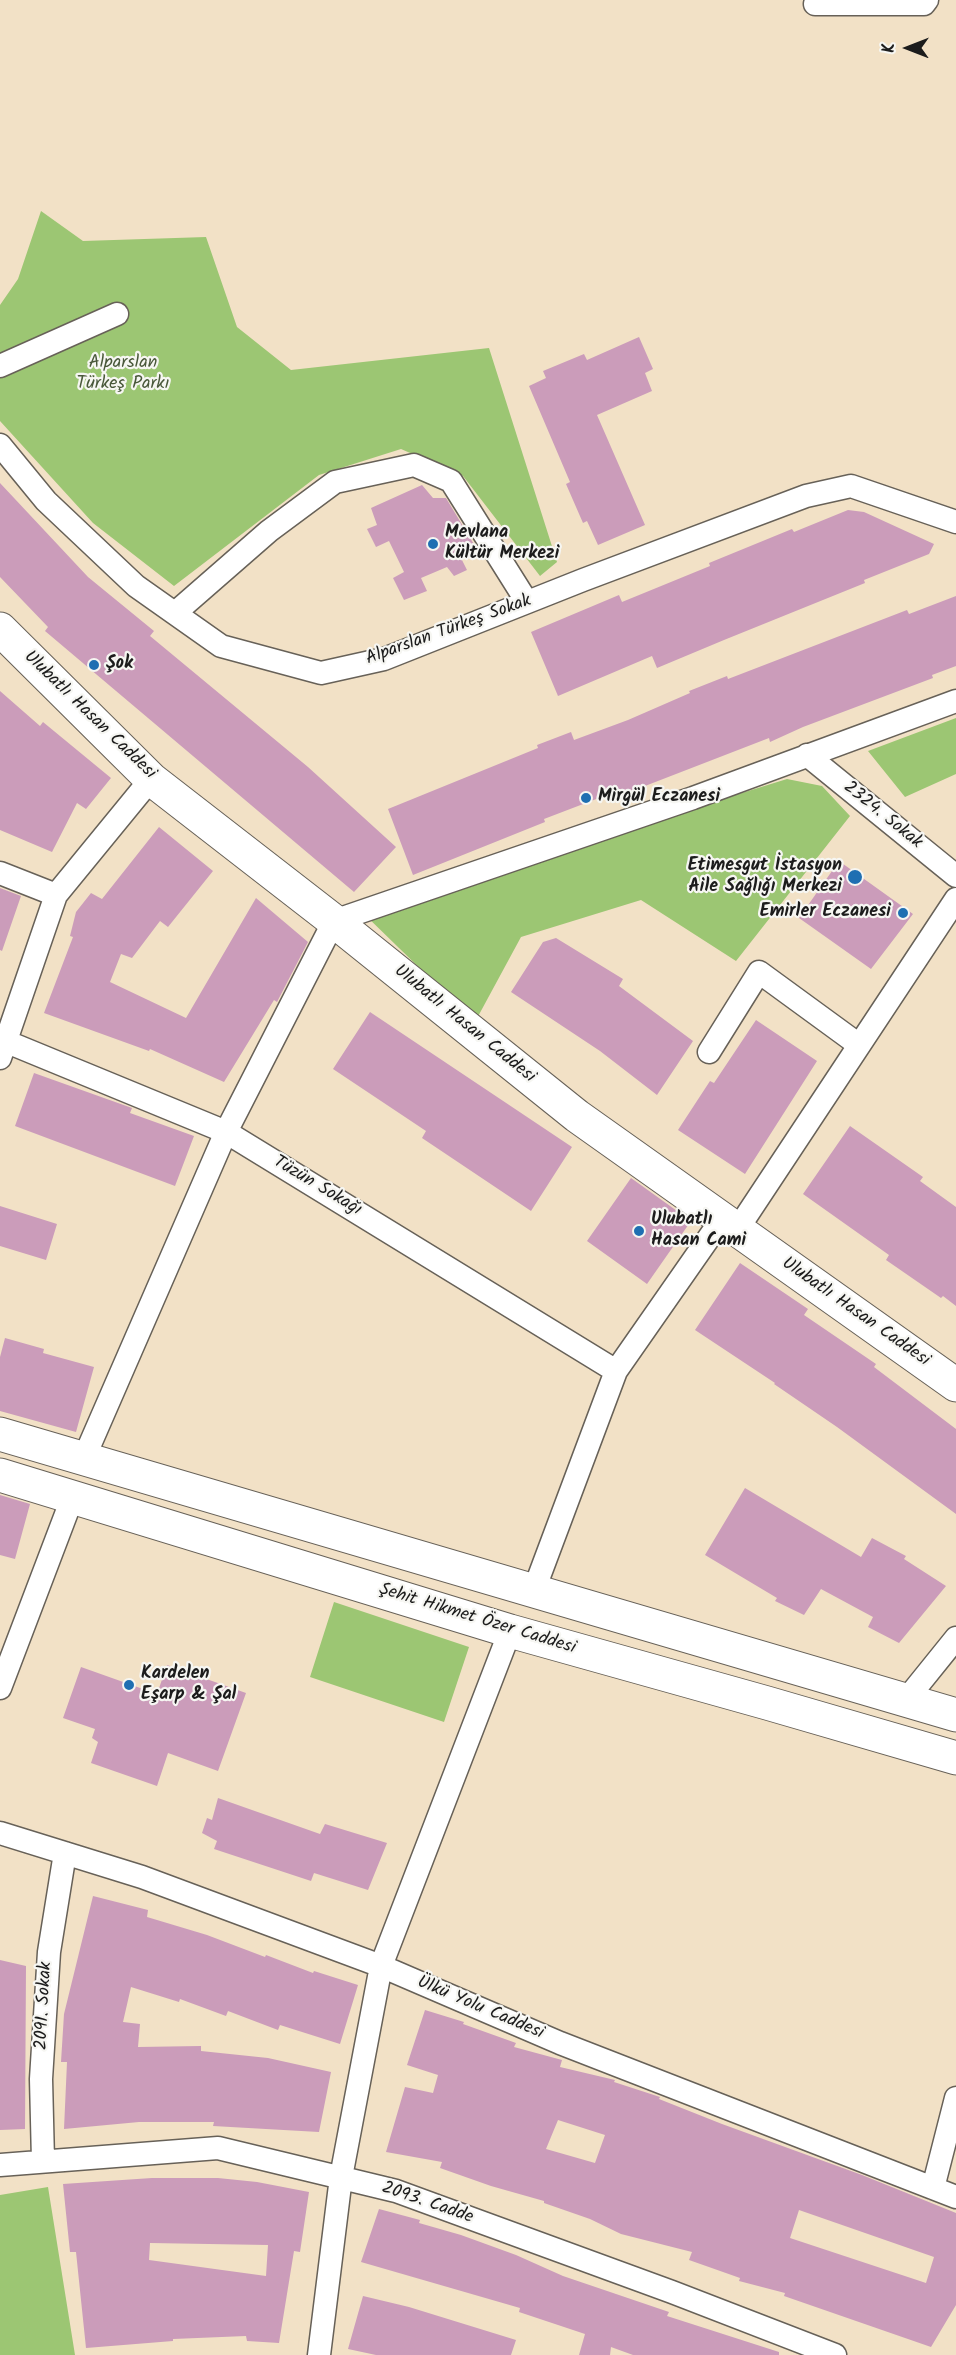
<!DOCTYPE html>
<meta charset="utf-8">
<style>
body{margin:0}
#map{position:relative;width:956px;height:2355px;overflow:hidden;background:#f2e1c6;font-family:Kalam,sans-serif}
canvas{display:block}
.north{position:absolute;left:878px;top:18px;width:60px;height:60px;-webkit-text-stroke:4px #f6f6f2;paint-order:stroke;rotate:270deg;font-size:16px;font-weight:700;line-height:24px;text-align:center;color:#1c1c1c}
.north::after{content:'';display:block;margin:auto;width:21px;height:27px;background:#1c1c1c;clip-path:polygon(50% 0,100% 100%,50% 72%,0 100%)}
</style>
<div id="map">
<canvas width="956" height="2355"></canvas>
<div class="north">K</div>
</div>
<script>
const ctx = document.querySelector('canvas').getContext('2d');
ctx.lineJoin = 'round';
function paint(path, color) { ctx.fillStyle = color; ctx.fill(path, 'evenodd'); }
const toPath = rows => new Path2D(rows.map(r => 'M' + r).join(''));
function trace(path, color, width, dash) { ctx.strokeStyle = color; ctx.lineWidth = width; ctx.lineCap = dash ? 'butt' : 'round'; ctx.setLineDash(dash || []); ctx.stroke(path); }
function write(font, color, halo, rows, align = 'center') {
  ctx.font = font + ' Kalam,sans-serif'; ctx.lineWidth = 4.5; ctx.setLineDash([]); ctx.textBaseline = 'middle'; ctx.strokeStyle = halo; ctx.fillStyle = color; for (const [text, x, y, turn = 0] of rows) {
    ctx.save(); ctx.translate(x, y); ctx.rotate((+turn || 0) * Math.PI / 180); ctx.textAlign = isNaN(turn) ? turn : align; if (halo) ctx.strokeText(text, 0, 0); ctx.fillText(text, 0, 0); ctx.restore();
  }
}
paint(toPath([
 [41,211,83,241,206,237,237,327,291,370,489,348,557,562,540,576,463,476,401,449,319,475,174,586,93,523,0,421,0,305,18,279],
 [956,718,956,774,905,797,868,751],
 [787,779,822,786,850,816,736,961,641,900,521,937,475,1022,361,911],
 [334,1602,469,1647,444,1722,310,1677],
 [48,2187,75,2355,0,2355,0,2195]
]), '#9cc673');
paint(toPath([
 [639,337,653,369,645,373,652,391,597,415,645,525,598,545,587,521,583,523,566,484,570,482,529,386,546,378,543,371,584,354,587,360],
 [0,483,88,577,154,631,150,636,308,767,396,847,354,892,45,631,48,627,0,577],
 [422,485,433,498,446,498,478,551,461,558,467,570,454,576,447,567,421,578,427,591,404,600,393,578,404,572,389,541,376,547,367,529,377,525,371,508],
 [848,510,864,512,934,544,929,554,864,580,865,583,724,640,657,668,652,656,558,696,531,632,619,595,622,602,710,566,709,563,792,529,794,532],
 [956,596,956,666,932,675,933,678,803,727,770,742,769,738,614,798,612,793,544,819,545,822,413,875,388,809,538,748,537,745,571,732,574,740,628,720,690,693,689,691,727,676,728,679,907,610,909,614],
 [0,691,40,726,43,722,111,778,86,809,77,803,52,852,0,830],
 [159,827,213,871,168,927,160,921,132,958,121,954,110,982,186,1018,256,898,308,942,277,1002,274,1000,224,1082,150,1049,149,1051,44,1013,73,937,70,936,76,912,91,893,102,899],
 [839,861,913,914,871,969,799,918],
 [0,888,21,896,2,951,0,950],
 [556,938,623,979,619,986,693,1041,657,1095,600,1051,511,992,543,942],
 [370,1012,572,1147,531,1211,422,1138,426,1131,333,1069],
 [756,1020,817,1061,745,1174,678,1130,710,1081,714,1083],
 [34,1073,132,1108,130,1113,194,1136,175,1186,15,1126],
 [850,1126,923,1177,920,1181,956,1207,956,1306,943,1296,941,1298,886,1260,889,1255,803,1194],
 [631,1178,691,1221,647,1284,587,1241],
 [0,1206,57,1224,46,1260,0,1246],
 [740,1263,808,1309,804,1315,876,1364,874,1367,956,1429,956,1514,837,1427,774,1384,775,1383,695,1330],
 [5,1338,44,1349,43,1353,94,1367,76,1432,0,1411,0,1357],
 [745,1488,861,1557,872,1538,906,1556,904,1559,946,1586,899,1643,868,1627,873,1617,821,1589,804,1615,775,1601,777,1598,705,1555],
 [0,1495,30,1504,15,1559,0,1555],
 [167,1665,246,1693,218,1771,168,1753,157,1786,91,1763,98,1742,92,1738,95,1729,63,1718,81,1667,157,1694],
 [218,1798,320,1834,325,1824,387,1843,368,1890,314,1873,311,1881,214,1849,217,1841,202,1833,207,1818,212,1820],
 [93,1896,148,1910,147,1917,207,1935,265,1957,266,1955,313,1973,314,1971,358,1985,340,2044,280,2025,278,2030,228,2011,226,2016,180,1999,179,2002,131,1987,123,2022,140,2024,138,2047,201,2046,201,2051,268,2058,331,2072,319,2132,213,2126,214,2122,139,2122,64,2129,67,2062,61,2062,64,2014],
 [0,1960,26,1966,25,2129,0,2130],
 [425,2010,464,2022,463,2024,516,2043,514,2047,562,2060,560,2067,615,2080,614,2082,660,2097,659,2099,722,2124,862,2175,956,2213,956,2305,931,2347,784,2296,785,2293,739,2281,740,2278,689,2260,692,2252,621,2234,590,2219,544,2203,544,2201,491,2186,440,2168,442,2162,386,2152,405,2087,433,2093,438,2075,407,2065],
 [558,2120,605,2135,595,2163,546,2149],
 [799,2210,934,2257,926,2283,790,2238],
 [152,2178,218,2178,257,2182,309,2192,300,2252,294,2251,279,2343,247,2341,246,2336,173,2339,173,2341,86,2348,76,2252,70,2252,63,2184],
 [150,2243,268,2245,266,2276,149,2260],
 [379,2209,420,2220,419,2223,461,2235,516,2255,563,2276,669,2312,667,2316,779,2352,779,2355,633,2355,611,2347,610,2355,579,2355,585,2334,519,2312,520,2308,361,2262],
 [363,2296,409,2307,516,2340,511,2355,376,2355,348,2349]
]), '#cb9cba');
const street = toPath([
 [815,4,924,4,927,0],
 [0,366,117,314],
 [0,445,46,501,136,586,221,646,321,673,384,659,583,580,806,496,851,486,956,522],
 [175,613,269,531,335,482,414,465,451,481,527,602],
 [807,755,956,876],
 [0,873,56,895],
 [0,1039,226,1132,616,1371],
 [709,1052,759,972,859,1045],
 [0,1058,56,895,151,779],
 [737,1230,956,899],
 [84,1458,226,1132,334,921,693,798,956,701],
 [534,1590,616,1371,722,1219],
 [0,1688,73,1496],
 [906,1700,956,1638],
 [0,1833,142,1877,381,1966,560,2043,956,2197],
 [43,2161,41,2079,49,1952,65,1853],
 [0,2165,218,2148,396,2191,672,2292,835,2355],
 [933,2188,956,2098],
 [319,2355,341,2177,381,1966,510,1631]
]);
const secondary = toPath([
 [0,629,151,779,334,921,577,1116,956,1385]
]);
const primary = toPath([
 [0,1434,956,1715],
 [0,1475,510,1631,767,1703,956,1758]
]);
trace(street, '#676158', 25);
trace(secondary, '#676158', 35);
trace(primary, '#676158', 35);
trace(street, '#fff', 22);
trace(secondary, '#fff', 33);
trace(primary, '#fff', 33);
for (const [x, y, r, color] of [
 [433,544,6,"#1f6fb2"],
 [94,665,6,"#1f6fb2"],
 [586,798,6,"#1f6fb2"],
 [855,877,8,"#1f6fb2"],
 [903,913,6,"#1f6fb2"],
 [639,1231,6,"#1f6fb2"],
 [129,1685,6,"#1f6fb2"]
]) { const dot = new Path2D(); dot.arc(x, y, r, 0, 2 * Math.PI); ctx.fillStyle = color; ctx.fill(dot); trace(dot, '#f6f6f2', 2); }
write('18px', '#49583a', '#f6f6f2', [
 ["Alparslan",123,364],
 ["Türkeş Parkı",123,385]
]);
write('bold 18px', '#1c1c1c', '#f6f6f2', [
 ["Mevlana",445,534],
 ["Kültür Merkezi",445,555],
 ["Şok",106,665],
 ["Mirgül Eczanesi",598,798],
 ["Etimesgut İstasyon",842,867,"right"],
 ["Aile Sağlığı Merkezi",842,888,"right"],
 ["Emirler Eczanesi",891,913,"right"],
 ["Ulubatlı",651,1221],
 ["Hasan Cami",651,1242],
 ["Kardelen",141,1675],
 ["Eşarp & Şal",141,1696]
], 'left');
write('18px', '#1c1c1c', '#f6f6f2', [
 ["Alparslan Türkeş Sokak",449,631,-20],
 ["Ulubatlı Hasan Caddesi",89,716,44],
 ["2324. Sokak",882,816,39],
 ["Ulubatlı Hasan Caddesi",464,1025,39],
 ["Tüzün Sokağı",317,1187,31],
 ["Ulubatlı Hasan Caddesi",855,1313,35],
 ["Şehit Hikmet Özer Caddesi",477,1620,17],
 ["2091. Sokak",45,2006,-87],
 ["Ülkü Yolu Caddesi",480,2009,23],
 ["2093. Cadde",427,2204,19]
]);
</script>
